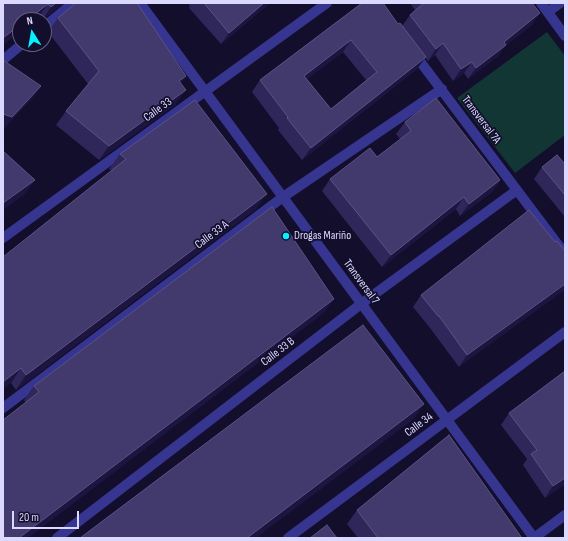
<!DOCTYPE html>
<meta charset="utf-8">
<style>
body{margin:0}
#map{position:relative;width:568px;height:541px;overflow:hidden;background:#120e2c;font-family:"Sofia Sans Condensed",sans-serif}
canvas{display:block}
.frame{position:absolute;inset:0;border:4px solid #dcd9ff;pointer-events:none}
.north{position:absolute;left:12px;top:12px;width:40px;height:40px;box-sizing:border-box;background:#120e2c;border:1px solid #635f80;border-radius:50%;rotate:349deg;font-size:11px;font-weight:700;line-height:16px;text-align:center;color:#dcd9ff}
.north::after{content:'';display:block;margin:auto;width:14px;height:18px;background:#05efff;clip-path:polygon(50% 0,100% 100%,50% 72%,0 100%)}
.scale{position:absolute;left:12px;top:511px;width:67px;height:18px;box-sizing:border-box;border:2px solid #dcd9ff;border-top:0;padding-left:5px;font-size:12px;line-height:14px;white-space:nowrap;color:#dcd9ff;-webkit-text-stroke:3px #120e2c;paint-order:stroke}
</style>
<div id="map">
<canvas width="568" height="541"></canvas>
<div class="frame"></div>
<div class="north">N</div>
<div class="scale">20 m</div>
</div>
<script>
const ctx = document.querySelector('canvas').getContext('2d');
ctx.lineJoin = 'round';
function paint(path, color) { ctx.fillStyle = color; ctx.fill(path, 'evenodd'); }
const toPath = rows => new Path2D(rows.map(r => 'M' + r).join(''));
function trace(path, color, width, dash) { ctx.strokeStyle = color; ctx.lineWidth = width; ctx.lineCap = dash ? 'butt' : 'round'; ctx.setLineDash(dash || []); ctx.stroke(path); }
function write(font, color, halo, rows, align = 'center') {
  ctx.font = font + ' "Sofia Sans Condensed",sans-serif'; ctx.lineWidth = 3.5; ctx.setLineDash([]); ctx.textBaseline = 'middle'; ctx.strokeStyle = halo; ctx.fillStyle = color; for (const [text, x, y, turn = 0] of rows) {
    ctx.save(); ctx.translate(x, y); ctx.rotate((+turn || 0) * Math.PI / 180); ctx.textAlign = isNaN(turn) ? turn : align; if (halo) ctx.strokeText(text, 0, 0); ctx.fillText(text, 0, 0); ctx.restore();
  }
}
paint(toPath([
 [547,32,565,56,565,135,515,173,457,98]
]), '#113634');
trace(toPath([
 [541,3,565,36],
 [548,12,560,3],
 [44,27,73,3],
 [413,52,565,254],
 [3,60,22,44],
 [3,238,327,3],
 [3,408,283,197,442,89],
 [57,538,361,304,517,190],
 [288,538,565,332],
 [534,538,565,515]
]), '#36358f', 10);
trace(toPath([
 [140,3,534,538]
]), '#36358f', 10);
paint(toPath([
 [3,3,64,3,42,20,39,20,38,18],
 [188,3,270,3,221,44,189,8,190,6],
 [362,3,402,26,410,15,415,10,410,3,532,3,532,25,505,46,498,56,468,79,464,73,453,81,435,55,428,61,425,57,417,69,302,160,278,130,279,128,252,92,260,80],
 [343,52,366,80,331,109,307,79],
 [58,18,186,76,181,83,176,104,99,160,56,125,66,111,88,84,48,32],
 [405,122,500,180,492,192,460,216,456,209,382,267,322,191,330,179,377,157,400,139,396,134],
 [120,154,257,208,16,390,11,383,112,171,109,169],
 [565,164,565,217,534,179,542,167],
 [555,242,459,367,430,328,413,307,421,295],
 [324,313,26,403,24,400,34,386],
 [509,413,565,484,545,498,523,465,527,459,501,425],
 [357,510,522,538,358,538,347,524]
]), '#2f265a');
paint(toPath([
 [56,3,64,3,42,20,51,7],
 [264,3,270,3,221,44,229,33],
 [48,4,38,18,35,20,27,20],
 [540,13,532,25,505,46,498,56,468,79,476,68,504,42],
 [20,25,20,32,3,45,3,38],
 [351,40,343,52,296,88,304,76],
 [443,43,435,55,428,61,436,49],
 [426,57,417,69,302,160,311,148],
 [472,62,464,73,453,81,461,69],
 [186,76,176,90,179,81],
 [41,86,31,100,3,130,3,114],
 [186,90,176,104,99,160,109,146],
 [35,180,25,194,3,210,3,203],
 [500,180,492,192,460,216,469,204],
 [267,194,257,208,16,390,26,375],
 [464,197,456,209,382,267,391,255],
 [565,284,565,290,459,367,467,355],
 [334,299,324,313,28,538,19,538],
 [21,368,11,383,3,389,3,382],
 [424,404,414,419,256,538,247,538],
 [565,478,565,484,545,498,553,486]
]), '#1c1540');
const building = toPath([
 [3,3,56,3,51,7,48,4,27,20,20,20,20,25,3,38,3,3],
 [76,3,137,3,186,76,179,81,186,90,109,146,66,111,99,71,58,18,76,3],
 [204,3,264,3,229,33,204,3],
 [362,3,383,3,398,24,400,23,426,57,311,148,287,118,288,117,260,80,362,3],
 [351,40,377,72,331,109,304,76,351,40],
 [424,3,532,3,540,13,504,42,506,45,476,68,472,62,461,69,443,43,436,49,410,15,424,3],
 [3,60,41,86,12,117,3,114,3,60],
 [436,98,500,180,469,204,464,197,391,255,330,179,370,148,377,157,411,131,405,122,436,98],
 [195,100,267,194,26,375,21,368,3,382,3,257,126,159,120,154,195,100],
 [3,151,35,180,3,203,3,151],
 [557,155,565,164,565,195,542,167,557,155],
 [272,207,334,299,19,538,3,538,3,420,39,392,34,386,272,207],
 [529,210,555,242,557,241,565,251,565,284,467,355,439,316,438,316,421,295,529,210],
 [363,325,424,404,247,538,80,538,363,325],
 [565,371,565,478,553,486,531,454,537,450,509,413,565,371],
 [449,435,522,538,378,538,357,510,449,435],
 [327,525,337,538,310,538,327,525]
]);
paint(building, '#423a6c');
trace(building, '#5a5383', 1);
for (const [x, y, r, color] of [
 [286,236,4,"#05efff"]
]) { const dot = new Path2D(); dot.arc(x, y, r, 0, 2 * Math.PI); ctx.fillStyle = color; ctx.fill(dot); trace(dot, '#120e2c', 1.5); }
write('12px', '#dcd9ff', '#120e2c', [
 ["Calle 33",158,110,-36],
 ["Transversal 7A",481,120,53],
 ["Calle 33 A",212,235,-37],
 ["Transversal 7",361,282,54],
 ["Calle 33 B",278,352,-38],
 ["Calle 34",419,425,-37]
]);
write('12px', '#dcd9ff', '#120e2c', [
 ["Drogas Mariño",294,236]
], 'left');
</script>
